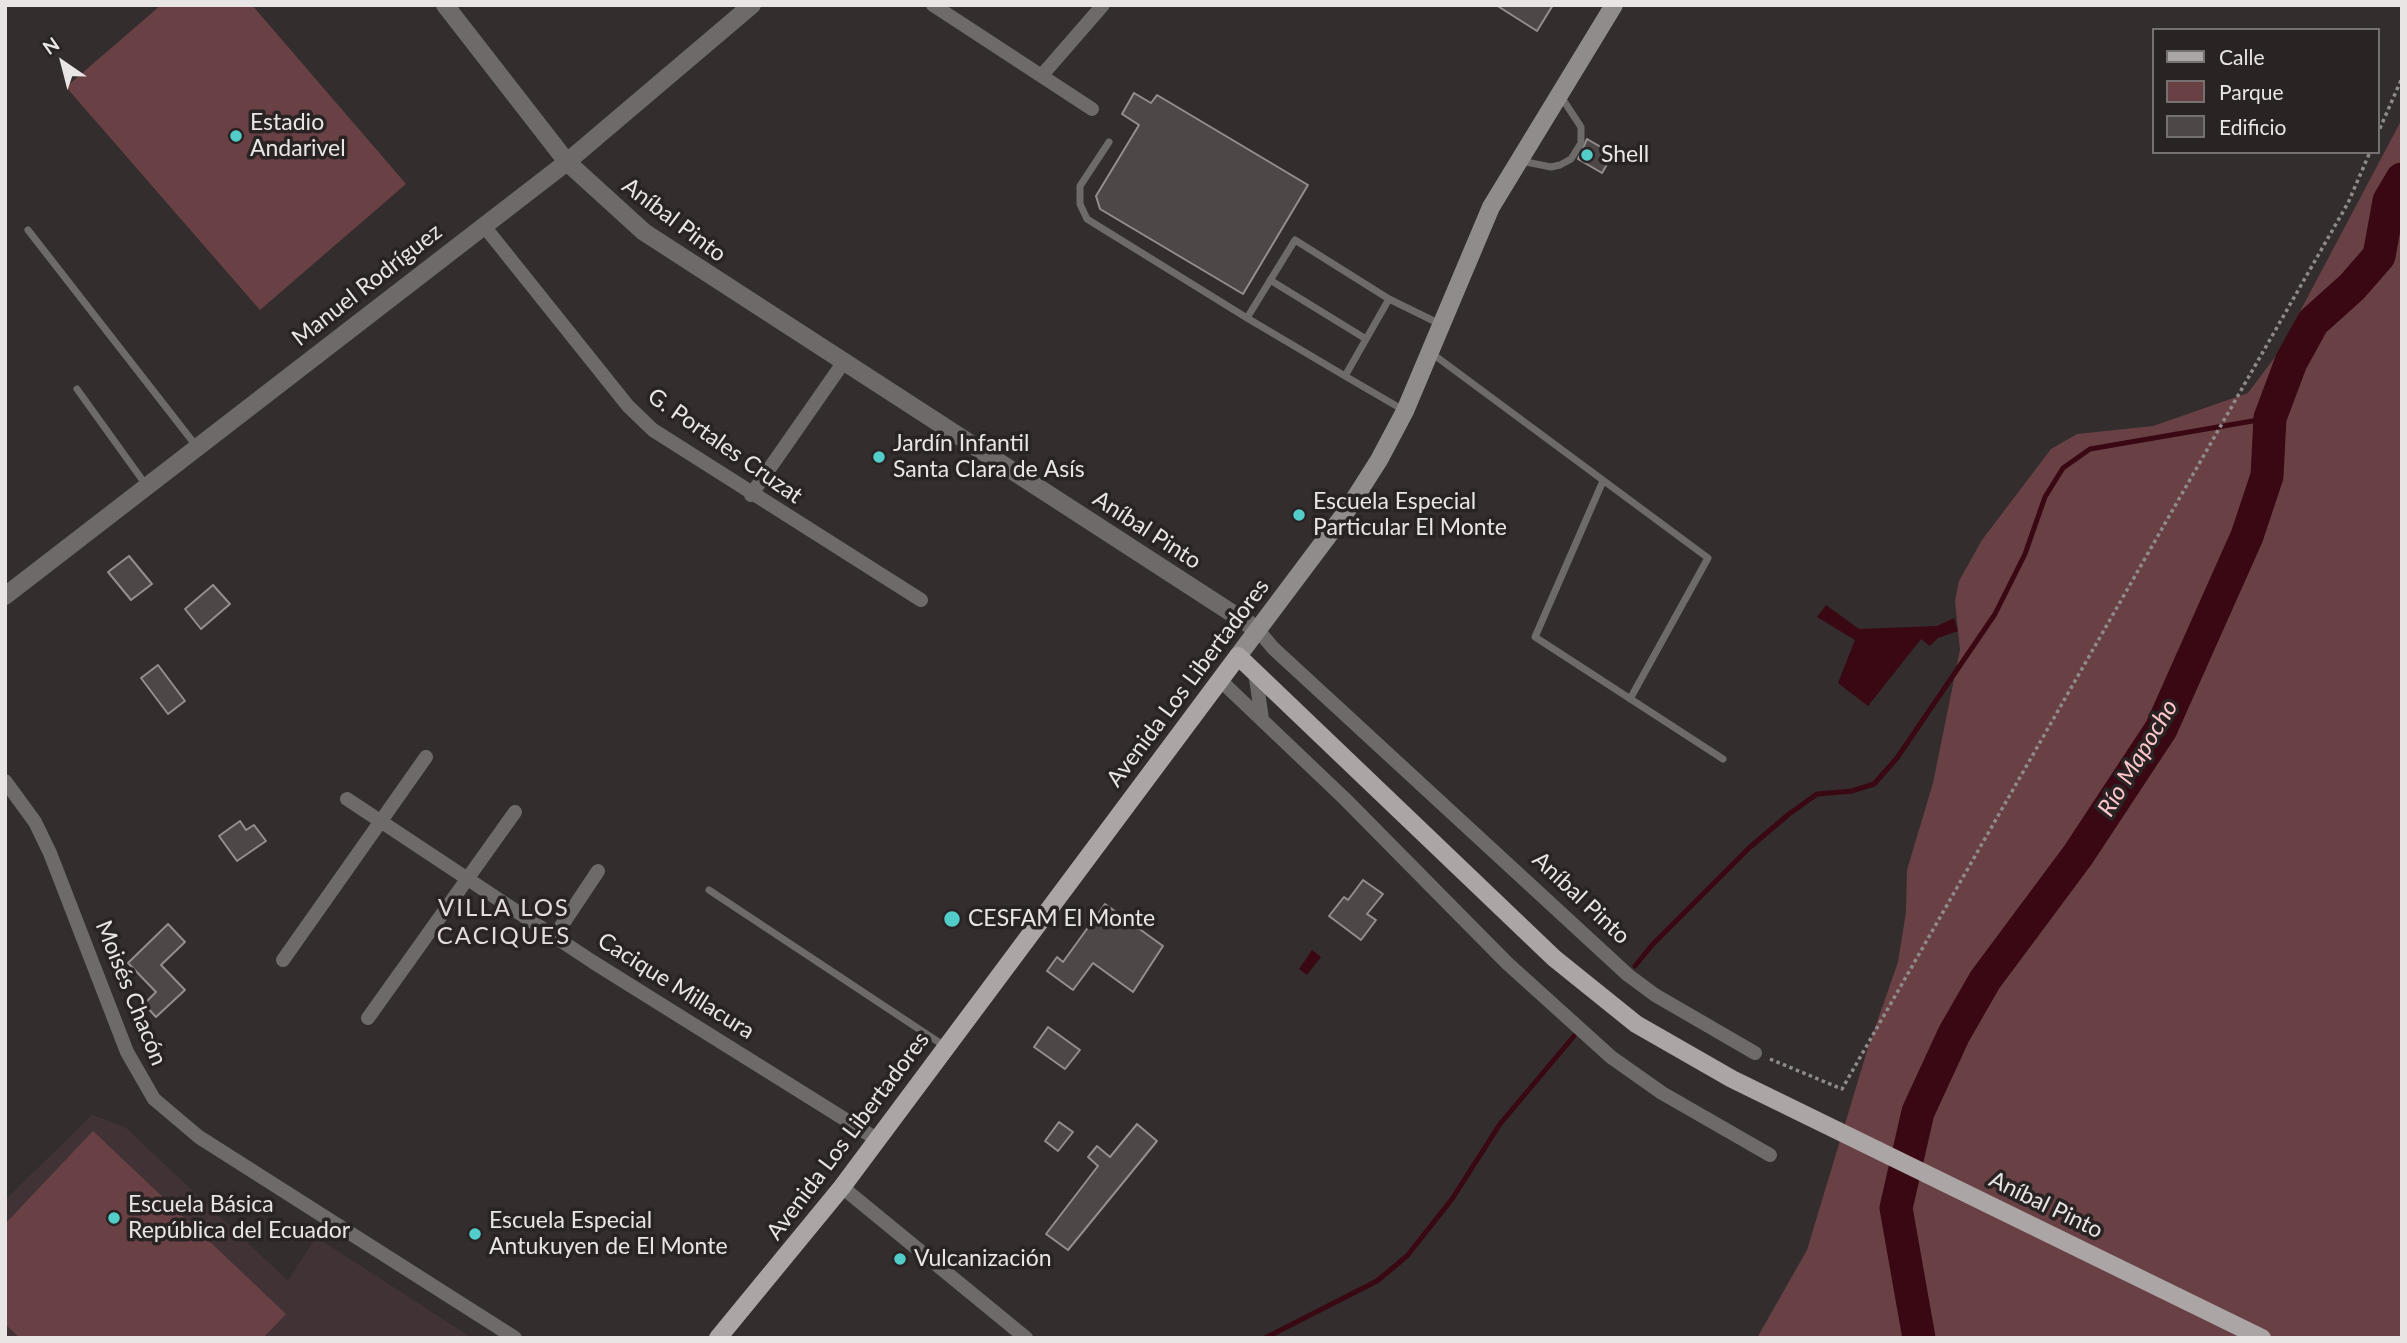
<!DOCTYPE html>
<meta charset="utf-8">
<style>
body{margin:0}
#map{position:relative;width:2407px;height:1343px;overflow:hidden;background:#332d2d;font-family:Lato,sans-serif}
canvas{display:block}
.frame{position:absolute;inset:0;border:7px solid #e9e5e5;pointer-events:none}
.legend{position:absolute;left:2152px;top:28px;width:228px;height:126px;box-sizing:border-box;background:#292323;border:2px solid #767171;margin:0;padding:9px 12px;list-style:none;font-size:21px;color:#e9e5e5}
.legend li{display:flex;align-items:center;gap:14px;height:35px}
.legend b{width:35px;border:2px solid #767171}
.north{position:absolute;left:28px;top:28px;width:70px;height:70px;-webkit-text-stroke:5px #292323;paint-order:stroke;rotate:325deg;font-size:19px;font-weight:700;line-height:28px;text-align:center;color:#e9e5e5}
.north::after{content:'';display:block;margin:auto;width:24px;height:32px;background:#e9e5e5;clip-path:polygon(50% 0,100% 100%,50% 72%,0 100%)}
</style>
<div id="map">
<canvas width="2407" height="1343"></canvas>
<div class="frame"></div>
<ul class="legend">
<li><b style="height:9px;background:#aca5a6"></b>Calle</li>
<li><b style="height:19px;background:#694145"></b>Parque</li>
<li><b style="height:19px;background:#4e4748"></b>Edificio</li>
</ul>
<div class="north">N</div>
</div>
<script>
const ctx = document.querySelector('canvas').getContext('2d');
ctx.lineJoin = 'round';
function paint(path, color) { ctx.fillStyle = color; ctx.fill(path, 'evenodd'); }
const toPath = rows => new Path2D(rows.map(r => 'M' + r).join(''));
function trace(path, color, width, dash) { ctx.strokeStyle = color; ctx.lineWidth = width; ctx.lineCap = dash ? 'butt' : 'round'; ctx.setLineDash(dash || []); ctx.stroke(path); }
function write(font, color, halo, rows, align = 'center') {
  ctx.font = font + ' Lato,sans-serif'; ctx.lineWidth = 7; ctx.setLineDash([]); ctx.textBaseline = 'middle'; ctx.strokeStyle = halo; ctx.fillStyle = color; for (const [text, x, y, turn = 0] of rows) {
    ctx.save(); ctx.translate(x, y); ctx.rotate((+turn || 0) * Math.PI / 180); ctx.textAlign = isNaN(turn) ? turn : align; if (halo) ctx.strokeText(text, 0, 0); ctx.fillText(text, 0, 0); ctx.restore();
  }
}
paint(toPath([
 [92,1115,125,1127,288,1281,316,1237,472,1338,5,1338,5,1200]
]), '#413335');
paint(toPath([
 [161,5,252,5,406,184,260,310,66,87],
 [2402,119,2402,1338,1757,1338,1807,1250,1867,1051,1898,962,1906,912,1907,870,1933,783,1960,650,1955,601,1959,581,1982,540,2051,449,2077,434,2153,426,2248,393,2278,353],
 [93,1131,286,1314,263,1338,20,1338,5,1324,5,1224]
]), '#694145');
paint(toPath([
 [1826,605,1859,629,1937,626,1954,618,1958,631,1938,638,1930,646,1921,639,1868,706,1838,683,1855,640,1817,617],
 [1312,950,1321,957,1307,975,1299,969]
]), '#390813');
trace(toPath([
 [1635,966,1653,944,1749,848,1789,814,1817,794,1852,791,1874,784,1897,758,1995,614,2025,554,2045,497,2063,468,2090,449,2270,418],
 [1265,1338,1377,1281,1407,1256,1452,1199,1500,1124,1574,1036]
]), '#390813', 5);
trace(toPath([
 [1919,1338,1896,1208,1918,1112,1954,1034,1985,980,2078,855,2161,729,2247,536,2267,476,2270,418,2291,362,2313,322,2352,287,2379,256,2389,201,2402,179]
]), '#390813', 33);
const building = toPath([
 [1496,5,1553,5,1537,31,1496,5],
 [1134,93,1151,103,1157,95,1308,185,1243,294,1100,209,1096,196,1139,125,1122,114,1134,93],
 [1587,139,1613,154,1602,173,1578,159,1587,139],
 [129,556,152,584,131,600,108,572,129,556],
 [213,585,230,604,201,629,185,609,213,585],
 [158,665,185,701,168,714,141,678,158,665],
 [240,821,246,830,254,825,266,841,237,861,219,836,240,821],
 [1363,880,1383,894,1367,914,1376,920,1361,940,1329,916,1344,897,1348,900,1363,880],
 [1105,904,1163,946,1133,992,1093,963,1073,990,1047,971,1057,957,1063,962,1105,904],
 [168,924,185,942,161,965,185,990,156,1017,144,1004,156,992,128,963,168,924],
 [1048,1027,1080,1050,1065,1069,1034,1047,1048,1027],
 [1059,1122,1073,1132,1058,1151,1045,1141,1059,1122],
 [1137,1124,1157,1141,1068,1250,1046,1234,1098,1166,1088,1157,1097,1146,1110,1157,1137,1124]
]);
paint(building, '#4e4748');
trace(building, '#958d8e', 2);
trace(toPath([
 [2377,135,2402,78],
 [1770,1059,1842,1089,2348,203,2370,152]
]), '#908b8b', 3.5, [3.5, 3.5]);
trace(toPath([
 [1109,142,1080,186,1080,204,1087,219,1205,292,1247,318,1345,376,1389,299,1295,240,1247,318],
 [1521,161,1551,167,1560,165,1571,159,1581,143,1581,127,1560,95],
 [28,230,197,447],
 [1270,280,1366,339],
 [1389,299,1440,324],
 [1430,352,1708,558,1630,699],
 [1345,376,1405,411],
 [77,389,146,485],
 [1603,481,1535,637,1723,759],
 [709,890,946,1047]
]), '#6e6a6a', 7);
trace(toPath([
 [933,5,1092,109],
 [1043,74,1103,5],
 [484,226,628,406,653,430,921,600],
 [751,495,843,363],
 [1258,630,1273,648,1628,975,1655,995,1755,1053],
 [1255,672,1262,719],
 [1220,680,1345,799,1507,963,1611,1057,1662,1093,1770,1155],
 [5,781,35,822,50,853,127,1052,154,1099,199,1137,515,1338],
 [347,799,593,962,878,1140],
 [554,937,598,871],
 [283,960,426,757],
 [368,1018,515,812],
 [842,1187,1026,1338]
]), '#6e6a6a', 14);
trace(toPath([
 [445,5,567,162,644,232,1258,630],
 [5,596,567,162,752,5]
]), '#6e6a6a', 18);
trace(toPath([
 [1238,656,1346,512,1379,460,1405,411,1491,207,1614,5]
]), '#918c8c', 18);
trace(toPath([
 [718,1338,842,1187,1238,656,1554,958,1636,1024,1732,1079,2262,1338]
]), '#aca5a6', 18);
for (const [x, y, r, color] of [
 [236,136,7,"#53cdc9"],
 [1587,155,7,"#53cdc9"],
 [879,457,7,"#53cdc9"],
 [1299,515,7,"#53cdc9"],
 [952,919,9,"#53cdc9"],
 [114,1218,7,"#53cdc9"],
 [475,1234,7,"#53cdc9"],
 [900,1259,7,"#53cdc9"]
]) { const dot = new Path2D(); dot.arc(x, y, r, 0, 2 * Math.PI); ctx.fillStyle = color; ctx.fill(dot); trace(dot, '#292323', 2.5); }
write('23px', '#e9e5e5', '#292323', [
 ["Estadio",250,123],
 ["Andarivel",250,149],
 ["Shell",1601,155],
 ["Jardín Infantil",893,444],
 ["Santa Clara de Asís",893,470],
 ["Escuela Especial",1313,502],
 ["Particular El Monte",1313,528],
 ["CESFAM El Monte",968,919],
 ["Escuela Básica",128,1205],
 ["República del Ecuador",128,1231],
 ["Escuela Especial",489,1221],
 ["Antukuyen de El Monte",489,1247],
 ["Vulcanización",914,1259]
], 'left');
write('23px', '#e9e5e5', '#292323', [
 ["Aníbal Pinto",674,220,37],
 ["Manuel Rodríguez",367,285,-38],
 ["G. Portales Cruzat",725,446,35],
 ["Aníbal Pinto",1147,530,33],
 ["Avenida Los Libertadores",1188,683,-53],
 ["Aníbal Pinto",1581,898,43],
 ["Cacique Millacura",676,986,32],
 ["Moisés Chacón",131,993,68],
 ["Avenida Los Libertadores",848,1136,-53],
 ["Aníbal Pinto",2046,1205,26]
]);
write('italic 24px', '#fec6cb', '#292323', [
 ["Río Mapocho",2138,758,-59]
]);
ctx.letterSpacing = '2px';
write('24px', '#e4dbdc', '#292323', [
 ["VILLA LOS",504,908],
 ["CACIQUES",504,936]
]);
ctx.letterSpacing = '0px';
</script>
